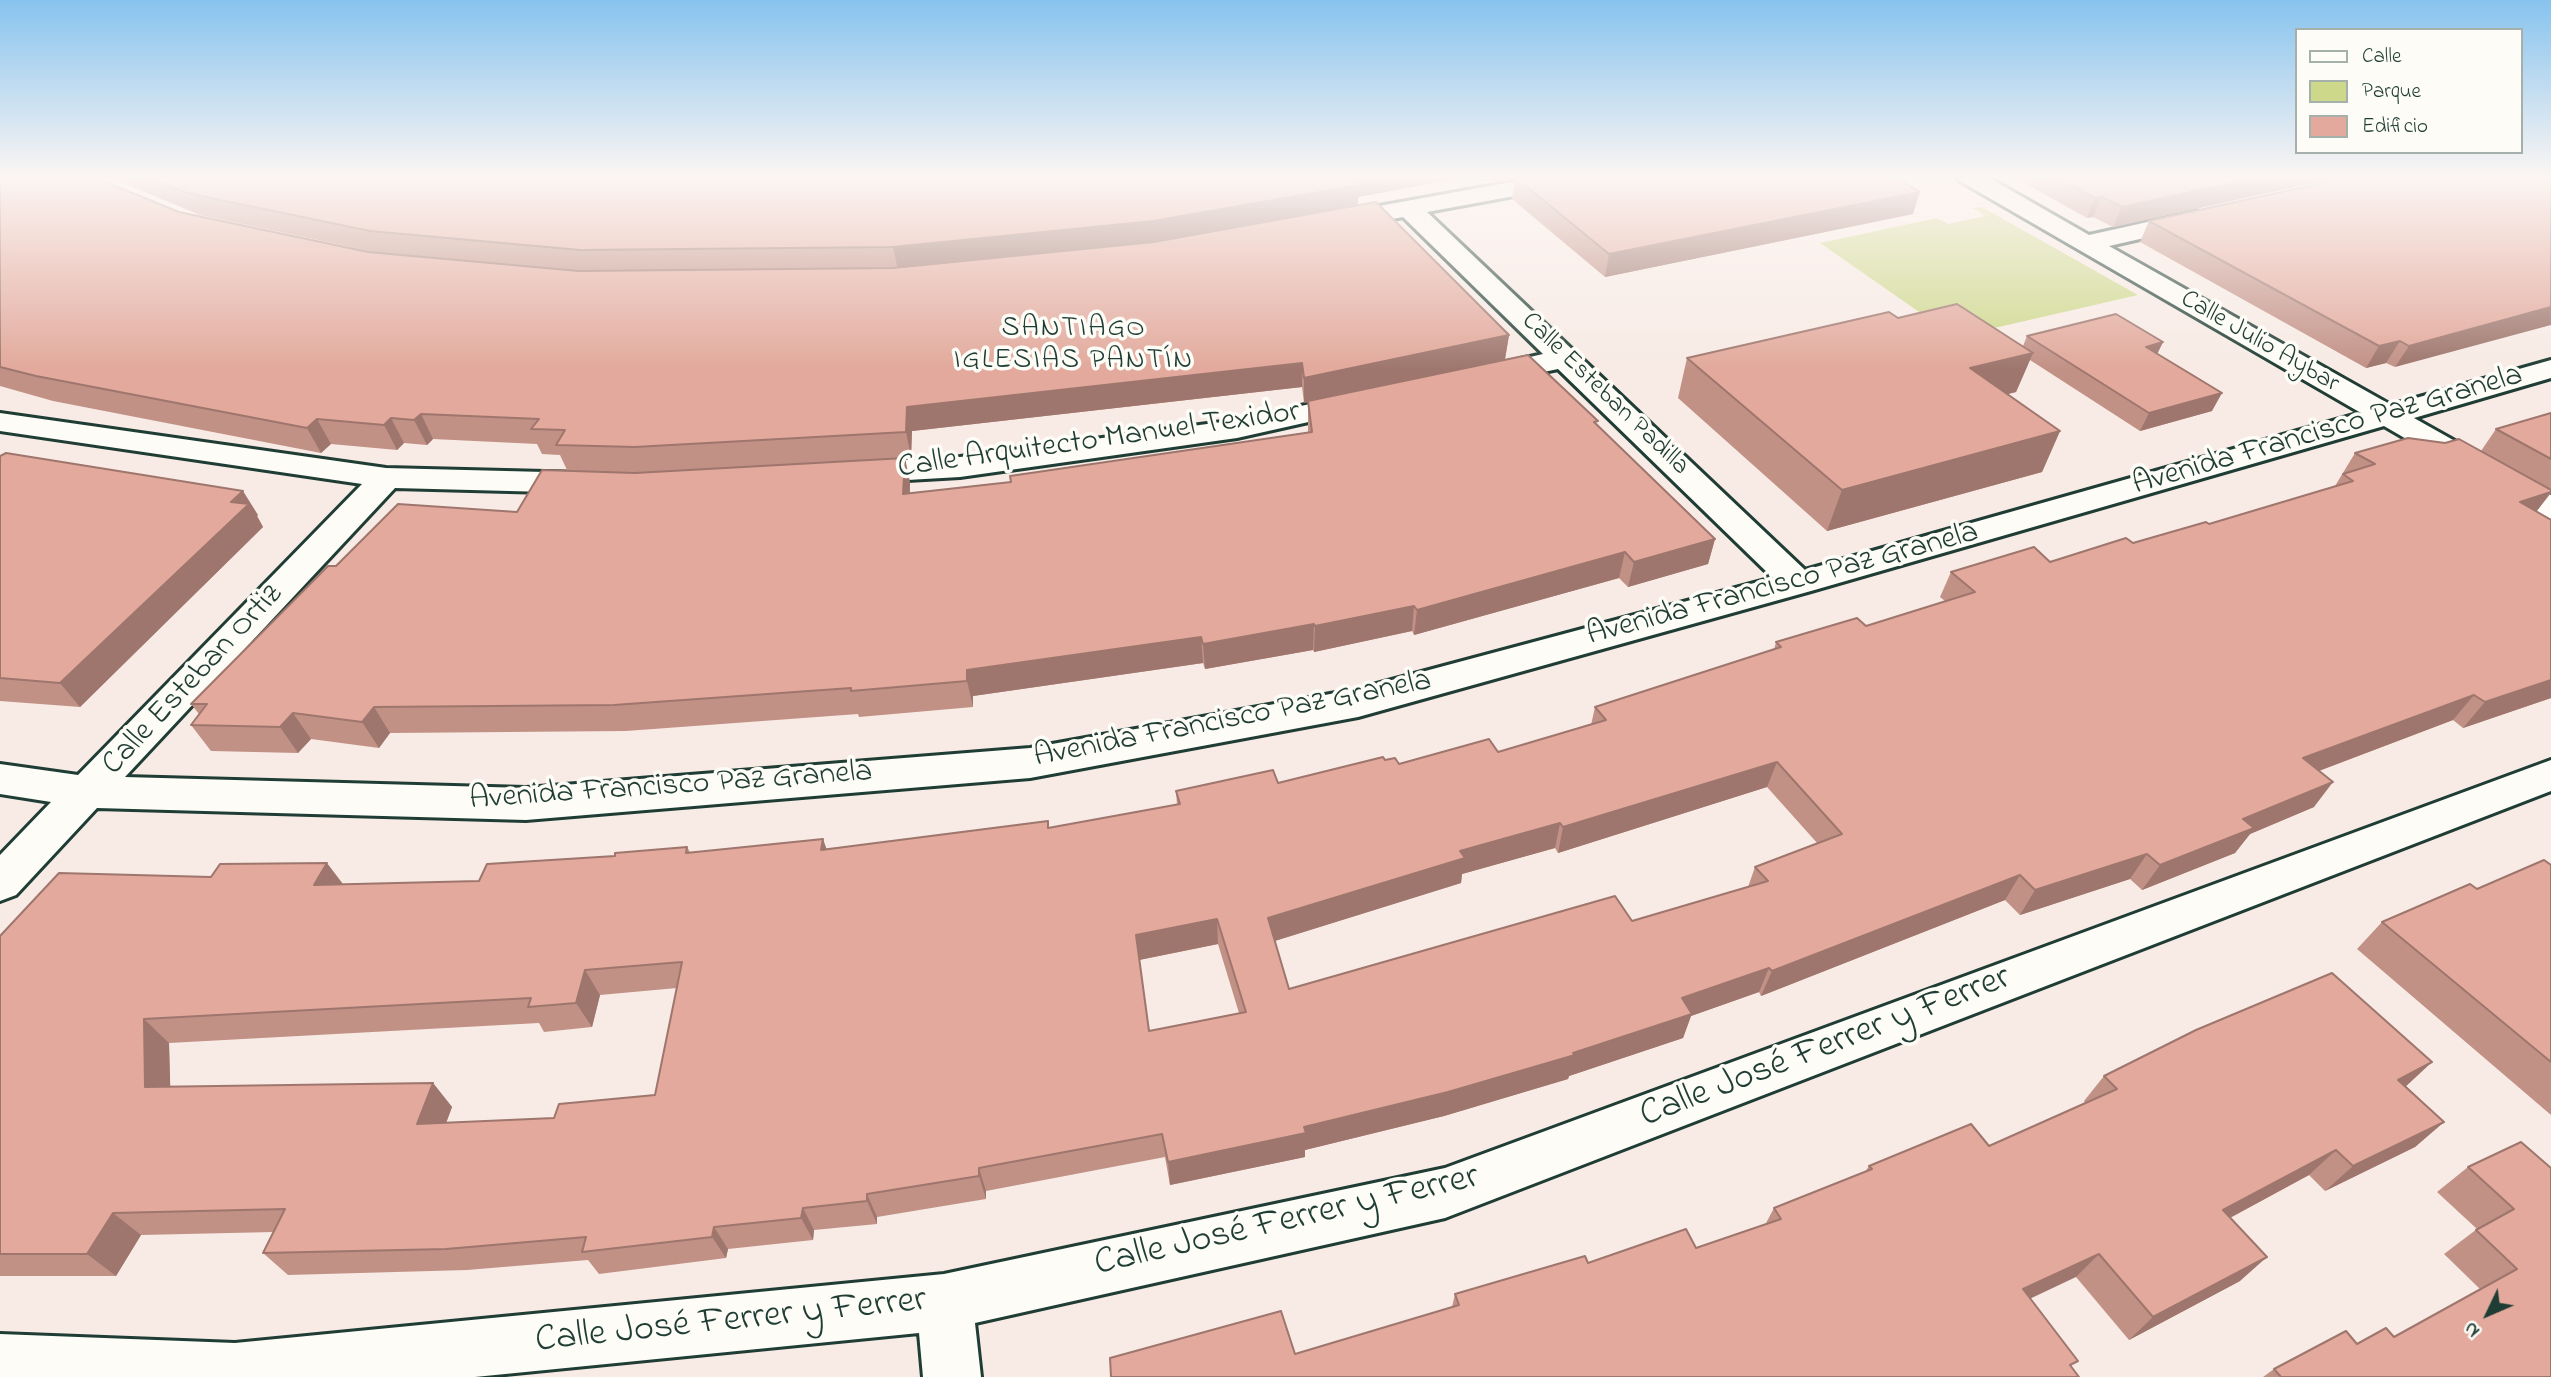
<!DOCTYPE html>
<meta charset="utf-8">
<style>
body{margin:0}
#map{position:relative;width:2551px;height:1377px;overflow:hidden;background:#f8ebe5;font-family:"Indie Flower",sans-serif}
canvas{display:block}
.legend{position:absolute;left:2295px;top:28px;width:228px;height:126px;box-sizing:border-box;background:#fdfcf7;border:2px solid #a4b0a9;margin:0;padding:9px 12px;list-style:none;font-size:21px;color:#1f3d34}
.legend li{display:flex;align-items:center;gap:14px;height:35px}
.legend b{width:35px;border:2px solid #a4b0a9}
.north{position:absolute;left:2453px;top:1279px;width:70px;height:70px;-webkit-text-stroke:5px #fdfcf7;paint-order:stroke;rotate:226deg;font-size:19px;font-weight:700;line-height:28px;text-align:center;color:#1f3d34}
.north::after{content:'';display:block;margin:auto;width:24px;height:32px;background:#1f3d34;clip-path:polygon(50% 0,100% 100%,50% 72%,0 100%)}
</style>
<div id="map">
<canvas width="2551" height="1377"></canvas>
<ul class="legend">
<li><b style="height:9px;background:#fdfcf7"></b>Calle</li>
<li><b style="height:19px;background:#cdd88b"></b>Parque</li>
<li><b style="height:19px;background:#e2a99c"></b>Edificio</li>
</ul>
<div class="north">N</div>
</div>
<script>
const ctx = document.querySelector('canvas').getContext('2d');
ctx.lineJoin = 'round';
function paint(path, color) { ctx.fillStyle = color; ctx.fill(path, 'evenodd'); }
const toPath = rows => new Path2D(rows.map(r => 'M' + r).join(''));
function trace(path, color, width, dash) { ctx.strokeStyle = color; ctx.lineWidth = width; ctx.lineCap = dash ? 'butt' : 'round'; ctx.setLineDash(dash || []); ctx.stroke(path); }
function write(font, color, halo, rows, align = 'center') {
  ctx.font = font + ' "Indie Flower",sans-serif'; ctx.lineWidth = 7; ctx.setLineDash([]); ctx.textBaseline = 'middle'; ctx.strokeStyle = halo; ctx.fillStyle = color; for (const [text, x, y, turn = 0] of rows) {
    ctx.save(); ctx.translate(x, y); ctx.rotate((+turn || 0) * Math.PI / 180); ctx.textAlign = isNaN(turn) ? turn : align; if (halo) ctx.strokeText(text, 0, 0); ctx.fillText(text, 0, 0); ctx.restore();
  }
}
paint(toPath([
 [1982,207,2138,295,1955,337,1820,243,1937,218,1948,224,1985,216,1973,208]
]), '#cdd88b');
const minor = toPath([
 [1544,176,1597,176,1593,181,1585,183,1427,212,1805,570,2361,413,1960,181,1956,176,1986,176,2089,235,2197,211,2206,214,2210,219,2206,224,2109,246,2391,405,2551,360,2551,378,2414,418,2551,495,2551,519,2539,516,2384,426,1811,591,1358,717,1030,778,526,820,97,808,16,895,0,901,0,855,51,802,0,794,0,764,78,775,362,484,0,431,0,413,386,468,585,473,597,476,601,483,597,490,585,493,395,488,125,777,526,788,1030,748,1358,689,1773,578,1558,369,1487,384,1477,381,1472,375,1477,369,1543,354,1403,217,1335,230,1326,227,1322,222,1326,217,1335,214,1544,176],
 [1360,393,1371,396,1375,402,1371,408,1237,438,960,477,855,483,844,480,839,473,844,466,855,463,960,457,1237,420,1360,393],
 [2551,760,2551,791,1445,1218,975,1323,981,1377,923,1377,919,1333,475,1377,0,1377,0,1334,235,1343,944,1274,1445,1168,2551,760]
]);
trace(minor, '#1f3d34', 6);
paint(minor, '#fdfcf7');
paint(toPath([
 [0,176,374,252,200,215,106,176,1472,176,1358,197,1358,206,1509,335,1505,359,1597,425,1715,539,1708,564,1628,587,1619,578,1414,635,1412,631,1314,652,1313,650,1205,669,1203,663,973,696,973,707,859,717,858,714,626,731,390,733,379,748,311,739,298,753,211,751,191,725,199,714,191,704,336,566,517,512,567,470,560,455,542,454,537,444,433,439,427,445,404,443,397,450,331,444,321,453,53,401,0,386],
 [1302,387,1304,403,1308,402,1308,433,1011,482,910,493,910,482,896,458,911,457,912,431],
 [1485,176,1894,176,1913,214,1605,277,1512,199,1515,179,1493,183],
 [2012,176,2344,176,2113,227,2093,217,2087,218],
 [2551,176,2395,367,2386,363,2366,368,2140,242,2149,221],
 [1898,318,2023,346,2027,336,2163,342,2157,354,2212,411,2140,431,2030,360,2016,392,2007,394,2060,431,2042,472,1827,531,1678,398,1687,358],
 [2551,413,2551,493,2536,512,2551,698,2463,728,2453,720,2319,771,2314,807,2250,834,2235,853,2142,890,2130,879,2020,915,2005,900,1761,996,1759,992,1691,1016,1683,1038,1569,1076,1568,1079,1444,1116,1305,1150,1305,1157,1170,1185,1165,1157,986,1191,986,1199,877,1217,877,1224,814,1230,813,1240,728,1249,726,1258,599,1274,588,1260,467,1270,288,1275,263,1253,274,1232,141,1235,116,1276,0,1276,0,936,211,877,343,884,479,881,615,856,687,847,690,852,827,850,1049,828,1177,805,1176,791,1278,783,1385,760,1399,764,1498,752,1591,725,1595,707,1774,650,1776,642,1866,626,1945,601,1940,597,1951,572,2050,562,2133,543,2209,524,2335,486,2355,453,2481,451,2496,429],
 [1767,787,1818,844,1755,867,1748,887,1632,921,1289,989,1275,941,1461,883,1462,874,1555,848,1558,853],
 [1218,944,1239,1013,1149,1031,1139,960],
 [677,988,655,1095,554,1118,446,1123,452,1107,433,1083,170,1087,169,1043,539,1023,544,1032,592,1027,600,995],
 [0,456,258,515,257,516,263,527,80,707,0,701],
 [2551,865,2551,1115,2357,949,2382,922],
 [2432,1062,2406,1086,2444,1122,2415,1147,2325,1191,2309,1175,2230,1218,2240,1281,2129,1340,2076,1277,1452,1307,1455,1294,1588,1263,1696,1248,1765,1225,1774,1208,1865,1172,1869,1166,1989,1146,2085,1103,2084,1101,2104,1076],
 [2468,1167,2551,1168,2551,1377,2263,1377,2274,1369,2357,1344,2394,1337,2480,1289,2444,1254,2477,1229,2437,1192]
]), '#c29186');
paint(toPath([
 [1354,176,1472,176,1358,197,1358,207,1155,243,898,270,893,247],
 [1494,176,1528,176,1515,177,1515,179,1493,183],
 [2263,176,2344,176,2113,227,2122,207],
 [1920,192,1913,214,1605,277,1609,254],
 [2102,197,2093,217,2087,218,2095,198],
 [2551,307,2551,325,2395,367,2409,346],
 [1509,335,1505,359,1304,403,1304,378],
 [2400,341,2386,363,2366,368,2379,346],
 [2163,342,2154,360,2146,347],
 [2033,353,2016,392,1954,408,1970,368],
 [1302,363,1302,387,912,431,911,457,906,432,907,407],
 [2222,393,2212,411,2140,431,2149,413],
 [421,414,433,439,427,445,414,420],
 [391,418,404,443,397,450,384,425],
 [317,419,331,444,321,453,307,428],
 [2060,431,2042,472,1827,531,1842,490],
 [905,458,910,482,909,519,903,494],
 [243,491,258,515,257,516,263,527,80,707,60,683],
 [2551,492,2533,516,2520,502],
 [1715,539,1708,564,1628,587,1634,562],
 [1625,552,1619,578,1414,635,1417,610],
 [1414,606,1412,631,1314,652,1315,626],
 [1314,624,1313,650,1205,669,1203,644],
 [1201,637,1203,663,973,696,973,707,967,681,967,670],
 [2551,680,2551,698,2463,728,2485,702],
 [2474,695,2453,720,2284,784,2303,758],
 [374,707,390,733,379,748,362,722],
 [293,713,311,739,298,753,280,727],
 [1777,762,1767,787,1558,853,1563,827],
 [2333,782,2314,807,2250,834,2235,853,2142,890,2160,865,2243,819],
 [1560,823,1555,848,1462,874,1461,883,1268,943,1268,918,1460,851],
 [823,839,832,864,821,850],
 [2147,854,2130,879,2020,915,2035,890],
 [327,863,346,888,314,885],
 [2020,875,2005,900,1761,996,1772,971],
 [1217,919,1218,944,1139,960,1136,935],
 [1769,968,1759,992,1691,1016,1683,1038,1569,1076,1568,1079,1444,1116,1305,1150,1305,1157,1170,1185,1168,1162,1304,1127,1573,1053,1682,998],
 [585,970,600,995,592,1027,576,1003],
 [144,1019,169,1043,171,1111,145,1087],
 [2432,1062,2404,1088,2398,1080],
 [433,1083,452,1107,437,1147,417,1124],
 [2444,1122,2415,1147,2325,1191,2353,1166],
 [2336,1150,2309,1175,2198,1235,2223,1210],
 [979,1168,986,1191,986,1199,979,1176],
 [867,1194,877,1217,877,1224,867,1201],
 [803,1208,814,1230,813,1240,801,1218],
 [113,1213,141,1235,116,1276,87,1254],
 [714,1227,728,1249,726,1258,712,1237],
 [2099,1254,2076,1277,2002,1312,2023,1289],
 [2267,1257,2240,1281,2129,1340,2153,1317]
]), '#9e766d');
const building = toPath([
 [0,176,91,176,179,212,368,252,579,271,893,268,1154,242,1376,202,1509,335,1304,378,1302,363,907,407,906,432,635,447,556,445,565,430,531,429,539,419,421,414,414,420,391,418,384,425,317,419,307,428,36,376,0,367,0,176],
 [146,176,1354,176,1351,177,1359,185,1153,221,893,247,580,250,370,231,187,193,146,176],
 [1519,176,1894,176,1920,192,1609,254,1515,177,1519,176],
 [2056,176,2263,176,2122,207,2102,197,2095,198,2056,176],
 [2354,176,2551,176,2551,307,2409,346,2400,341,2379,346,2149,221,2354,176],
 [1957,304,2033,353,1970,368,2060,431,1842,490,1687,358,1889,312,1898,318,1957,304],
 [2116,314,2163,342,2146,347,2222,393,2149,413,2027,336,2116,314],
 [1528,355,1598,421,1594,422,1715,539,1634,562,1625,552,1417,610,1414,606,1315,626,1314,624,1203,644,1201,637,967,670,967,681,851,691,851,688,614,705,374,707,362,722,293,713,280,727,191,725,207,704,191,704,328,566,336,566,398,504,517,512,542,470,635,473,905,458,903,494,1011,482,1010,476,1312,432,1308,401,1528,355],
 [2551,413,2551,459,2496,429,2551,413],
 [2408,438,2445,443,2459,439,2551,490,2551,492,2520,502,2551,520,2551,680,2485,702,2474,695,2303,758,2333,782,2243,819,2254,828,2160,865,2147,854,2035,890,2020,875,1772,971,1769,968,1682,998,1692,1014,1573,1053,1575,1055,1448,1092,1304,1127,1306,1133,1168,1162,1162,1134,979,1168,979,1176,867,1194,867,1201,803,1208,801,1218,714,1227,712,1237,582,1252,586,1237,446,1249,263,1253,285,1209,113,1213,87,1254,0,1254,0,936,59,873,211,877,220,864,327,863,314,885,479,881,487,864,615,856,615,853,687,847,686,853,823,839,821,850,1048,821,1048,828,1180,804,1176,791,1273,770,1278,783,1383,757,1385,760,1395,758,1399,764,1489,739,1498,752,1606,720,1595,707,1781,647,1776,642,1857,618,1866,626,1975,592,1951,572,2034,547,2050,562,2126,538,2133,543,2206,522,2209,524,2353,481,2343,474,2375,464,2355,453,2408,438],
 [1777,762,1842,834,1755,867,1768,881,1632,921,1615,896,1289,989,1268,918,1465,858,1460,851,1560,823,1563,827,1777,762],
 [1217,919,1246,1012,1149,1031,1136,935,1217,919],
 [682,962,655,1095,559,1104,554,1118,417,1124,433,1083,145,1087,144,1019,531,998,528,1007,576,1003,585,970,682,962],
 [6,453,243,491,231,502,249,504,60,683,0,678,0,456,6,453],
 [2544,860,2551,865,2551,1062,2382,922,2470,884,2477,889,2544,860],
 [2332,973,2432,1062,2398,1080,2444,1122,2353,1166,2336,1150,2223,1210,2267,1257,2153,1317,2099,1254,2023,1289,2078,1361,2070,1365,2079,1377,1111,1377,1110,1358,1281,1311,1295,1354,1459,1305,1455,1294,1585,1256,1588,1263,1686,1229,1696,1248,1781,1219,1774,1208,1872,1169,1869,1166,1971,1124,1989,1146,2117,1089,2104,1076,2196,1030,2332,973],
 [2521,1142,2551,1168,2551,1377,2281,1377,2274,1369,2346,1331,2357,1344,2386,1328,2394,1337,2517,1269,2476,1230,2514,1209,2468,1167,2521,1142]
]);
paint(building, '#e2a99c');
trace(building, '#9e766d', 2);
const sky = ctx.createLinearGradient(0, 0, 0, 369);
sky.addColorStop(0, '#87c3ee');
sky.addColorStop(0.48, '#fcf6f3');
sky.addColorStop(1, '#fcf6f300');
ctx.fillStyle = sky;
ctx.fillRect(0, 0, 2551, 369);
write('26px', '#1f3d34', '#fdfcf7', [
 ["Calle Julio Aybar",2259,343,30],
 ["Calle Esteban Padilla",1604,395,44]
]);
ctx.letterSpacing = '2px';
write('28px', '#1f3d34', '#fdfcf7', [
 ["SANTIAGO",1074,330],
 ["IGLESIAS PANTÍN",1074,362]
]);
ctx.letterSpacing = '0px';
write('32px', '#1f3d34', '#fdfcf7', [
 ["Avenida Francisco Paz Granela",2328,432,-16],
 ["Calle Arquitecto Manuel Texidor",1099,442,-8],
 ["Avenida Francisco Paz Granela",1783,586,-15],
 ["Calle Esteban Ortiz",194,681,-47],
 ["Avenida Francisco Paz Granela",1233,721,-11],
 ["Avenida Francisco Paz Granela",671,788,-4]
]);
write('38px', '#1f3d34', '#fdfcf7', [
 ["Calle José Ferrer y Ferrer",1826,1049,-21],
 ["Calle José Ferrer y Ferrer",1287,1223,-13],
 ["Calle José Ferrer y Ferrer",731,1323,-6]
]);
</script>
